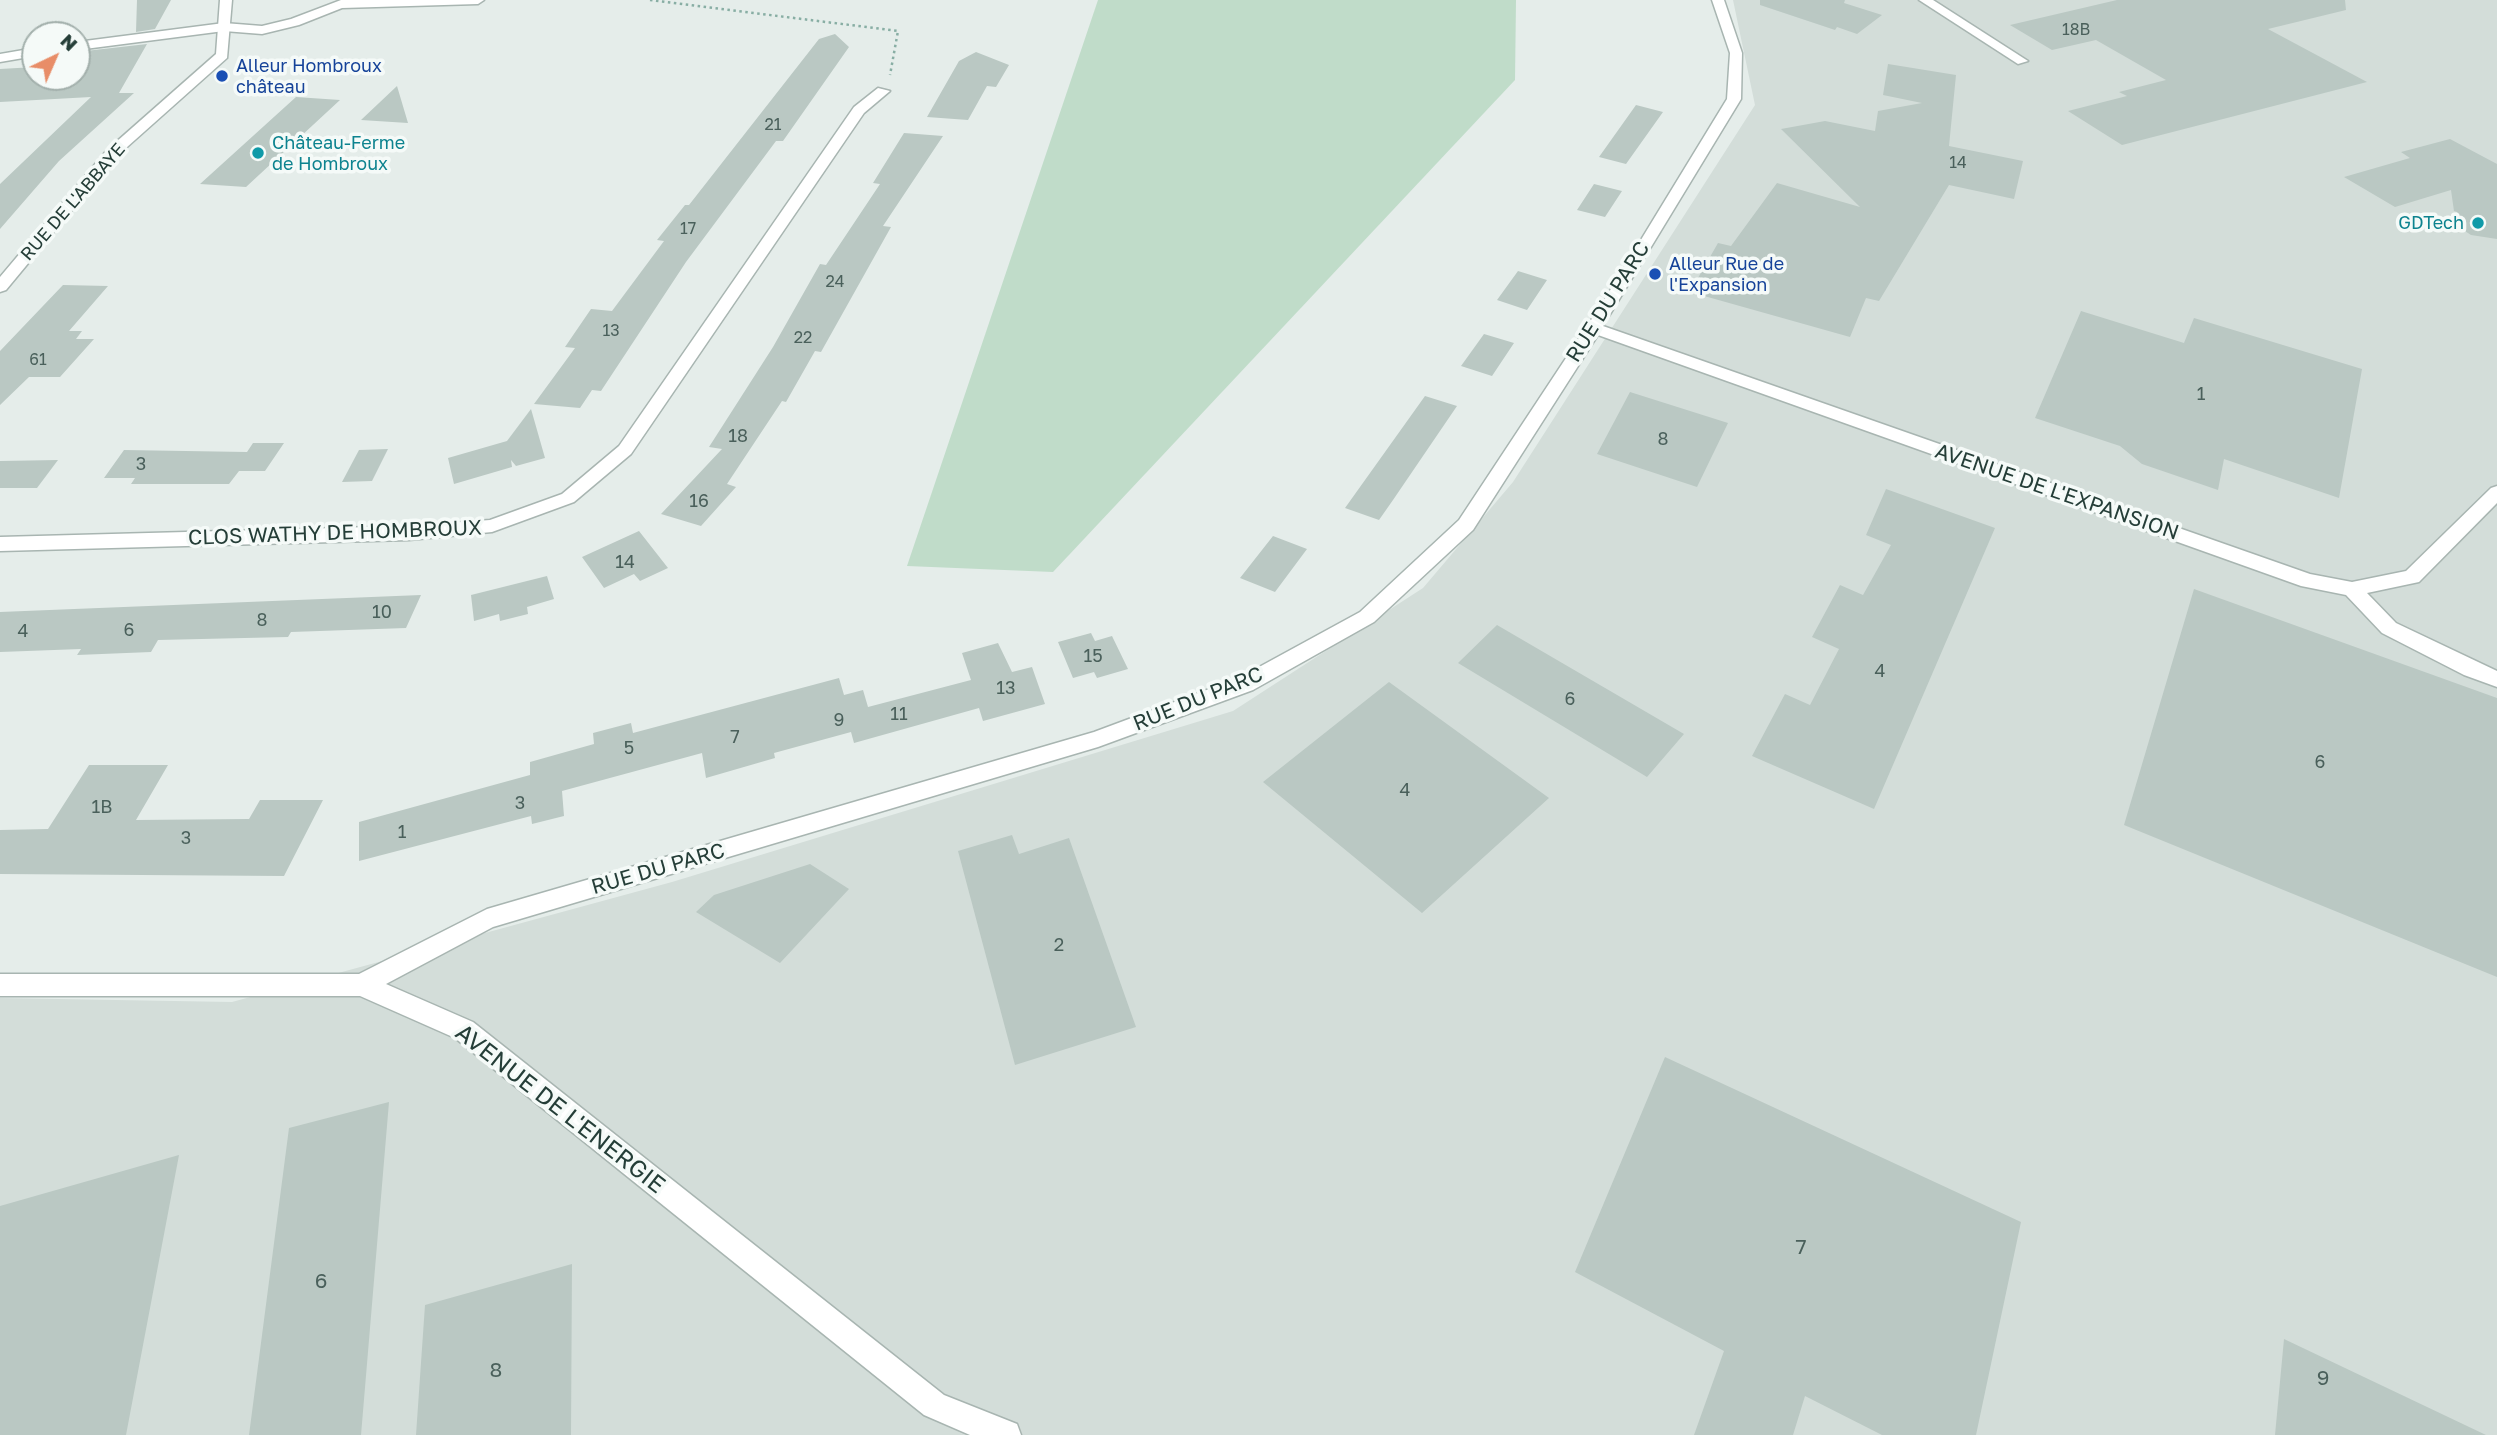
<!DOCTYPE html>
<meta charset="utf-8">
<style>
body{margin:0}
#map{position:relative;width:2497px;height:1435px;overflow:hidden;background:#e5edea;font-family:"Golos Text",sans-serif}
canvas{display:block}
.north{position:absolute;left:21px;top:21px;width:70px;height:70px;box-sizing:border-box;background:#f5faf8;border:2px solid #a2afab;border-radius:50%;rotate:44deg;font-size:19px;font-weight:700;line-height:28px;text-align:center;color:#253e38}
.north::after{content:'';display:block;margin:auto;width:24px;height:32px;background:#e88d68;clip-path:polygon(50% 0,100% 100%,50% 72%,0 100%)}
</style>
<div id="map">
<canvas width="2497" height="1435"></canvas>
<div class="north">N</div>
</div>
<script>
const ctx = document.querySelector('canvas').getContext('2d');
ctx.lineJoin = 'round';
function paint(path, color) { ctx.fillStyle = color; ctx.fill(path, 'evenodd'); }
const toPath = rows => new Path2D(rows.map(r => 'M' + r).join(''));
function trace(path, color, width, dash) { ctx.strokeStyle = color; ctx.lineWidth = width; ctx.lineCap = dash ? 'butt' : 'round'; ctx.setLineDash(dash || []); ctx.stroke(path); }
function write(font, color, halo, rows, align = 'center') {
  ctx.font = font + ' "Golos Text",sans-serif'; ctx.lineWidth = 7; ctx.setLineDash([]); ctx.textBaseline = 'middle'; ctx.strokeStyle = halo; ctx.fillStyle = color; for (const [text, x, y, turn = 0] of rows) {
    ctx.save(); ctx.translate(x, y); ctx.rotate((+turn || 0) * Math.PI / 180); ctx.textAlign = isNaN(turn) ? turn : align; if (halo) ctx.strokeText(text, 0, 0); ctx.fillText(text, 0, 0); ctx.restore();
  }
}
paint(toPath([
 [1733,0,2497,0,2497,1435,0,1435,0,998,232,1002,672,882,1233,711,1423,588,1513,482,1755,105]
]), '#d3ddd9');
paint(toPath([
 [1098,0,1516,0,1515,80,1053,572,907,566]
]), '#c0dcc9');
paint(toPath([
 [137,0,171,0,155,29,136,32],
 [1760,0,1845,0,1844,3,1882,15,1857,34,1837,27,1835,30,1760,5],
 [2117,0,2345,0,2346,10,2268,29,2367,82,2122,145,2068,111,2127,96,2119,92,2166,80,2096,40,2052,50,2010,25],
 [835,34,849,47,783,141,776,141,686,262,601,391,592,390,580,408,534,404,575,348,565,347,591,309,612,311,664,241,657,240,685,205,689,205,819,39],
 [147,44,119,93,134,93,59,161,0,229,0,184,91,97,0,102,0,69,35,67,35,77,77,77,77,52],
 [976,52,1009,65,996,87,987,86,968,120,927,117,959,61],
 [1888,64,1956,75,1949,146,2023,161,2014,199,1949,185,1879,301,1866,298,1850,337,1690,292,1718,243,1731,246,1777,183,1860,207,1781,129,1825,121,1875,131,1878,111,1922,103,1883,95],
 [397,86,408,123,361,120],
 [296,97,340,100,246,187,200,184],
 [1636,105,1663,112,1626,164,1599,157],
 [904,133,943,136,883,226,891,227,821,352,815,351,786,402,782,401,727,484,736,487,701,526,661,514,722,449,709,447,773,347,820,264,826,265,880,184,873,183],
 [2450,139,2497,164,2497,239,2471,235,2462,229,2457,212,2454,211,2451,190,2395,207,2344,177,2410,158,2401,152],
 [1594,184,1622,191,1605,217,1577,210],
 [1518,271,1547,280,1527,310,1497,300],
 [63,285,108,286,69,331,82,331,76,339,94,339,60,377,29,377,0,405,0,351],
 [2081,311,2184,343,2194,318,2362,369,2339,498,2224,459,2218,490,2142,464,2120,446,2035,418],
 [1484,334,1514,343,1492,376,1461,366],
 [1630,392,1728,423,1697,487,1597,454],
 [1425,396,1457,406,1393,500,1379,520,1345,508],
 [531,409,545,458,516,466,511,460,512,467,454,484,448,458,507,441],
 [253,443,284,443,265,471,239,471,229,484,131,484,135,478,104,478,124,450,247,452],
 [388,449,372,481,342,482,359,450],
 [58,460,37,488,0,488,0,461],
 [1886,489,1995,528,1874,809,1752,756,1785,694,1810,705,1839,649,1812,637,1840,585,1863,595,1891,545,1866,535],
 [639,531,668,568,640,581,634,574,604,588,582,557],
 [1273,536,1307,549,1275,592,1240,578],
 [547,576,554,599,527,607,528,614,500,621,499,614,474,621,471,595],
 [2194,589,2497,698,2497,977,2124,825],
 [421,595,406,628,291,632,288,637,158,640,151,652,77,655,81,649,0,652,0,612],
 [1497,625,1684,734,1647,777,1458,663],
 [1091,633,1095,641,1112,636,1128,669,1097,678,1094,672,1073,678,1058,642],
 [998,643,1012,672,1032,667,1045,704,983,721,979,708,854,743,851,732,774,753,775,758,706,778,702,753,562,791,564,816,532,824,531,816,359,861,359,822,530,775,530,762,594,744,593,733,631,723,633,733,839,678,844,695,863,690,868,707,971,680,962,653],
 [1389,682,1549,798,1422,913,1263,782],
 [89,765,168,765,136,820,249,819,260,800,323,800,284,876,0,874,0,830,48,829],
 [1012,835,1019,854,1069,838,1136,1027,1015,1065,958,851],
 [810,864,849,889,780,963,696,912,714,895],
 [1665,1057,2021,1222,1976,1435,1882,1435,1805,1396,1793,1435,1694,1435,1724,1351,1575,1272],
 [389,1102,361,1435,249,1435,289,1128],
 [179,1155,126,1435,0,1435,0,1206],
 [572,1264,571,1435,416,1435,425,1305],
 [2284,1339,2486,1435,2275,1435]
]), '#bac8c3');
const service = toPath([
 [1919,0,1933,0,2028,61,2018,64,1919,0]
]);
const minor = toPath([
 [341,0,484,0,478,4,342,8,299,25,262,34,224,31,77,50,77,42,224,23,262,26,291,19,341,0],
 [35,48,35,56,0,62,0,54,35,48],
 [878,88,890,91,864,113,631,454,574,502,492,532,409,540,0,551,0,537,409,526,490,520,562,494,619,446,854,107,878,88]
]);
const tertiary = toPath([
 [220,0,232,0,227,58,117,156,6,290,0,292,0,277,107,150,216,54,220,0],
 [1712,0,1724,0,1742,53,1741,99,1603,326,2310,574,2352,582,2406,571,2491,488,2497,486,2497,503,2419,582,2367,593,2396,623,2497,671,2497,687,2464,675,2382,633,2346,595,2301,586,1598,335,1473,530,1374,622,1253,690,1098,747,493,927,386,984,473,1022,944,1395,1017,1424,1021,1435,970,1435,924,1415,455,1038,360,996,0,996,0,974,359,974,487,909,1094,732,1239,678,1360,612,1459,520,1603,302,1727,99,1730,53,1712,0]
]);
trace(service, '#a8b5b1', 3);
trace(minor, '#a8b5b1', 3);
trace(tertiary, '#a8b5b1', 3);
trace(toPath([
 [650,0,898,31,890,75]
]), '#88aea4', 2.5, [2.5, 3.5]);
paint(service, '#fff');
paint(minor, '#fff');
paint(tertiary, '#fff');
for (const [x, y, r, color] of [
 [222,76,7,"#1a4fb4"],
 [258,153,7,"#0f9aa8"],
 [2478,223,7,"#0f9aa8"],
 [1655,274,7,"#1a4fb4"]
]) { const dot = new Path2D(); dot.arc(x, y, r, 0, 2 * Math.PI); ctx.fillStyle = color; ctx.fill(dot); trace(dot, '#f5faf8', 2.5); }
write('16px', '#4a605b', null, [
 ["18B",2076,30],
 ["21",773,125],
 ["14",1958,163],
 ["17",688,229],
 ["24",835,282],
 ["13",611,331],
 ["22",803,338],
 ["61",38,360]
]);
write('18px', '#164399', '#f5faf8', [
 ["Alleur Hombroux",236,66],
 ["château",236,87],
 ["Alleur Rue de",1669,264],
 ["l'Expansion",1669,285]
], 'left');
write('18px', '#0d838f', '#f5faf8', [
 ["Château-Ferme",272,143],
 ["de Hombroux",272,164],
 ["GDTech",2464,223,"right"]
], 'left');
write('18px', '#253e38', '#f5faf8', [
 ["RUE DE L'ABBAYE",73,202,-49]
]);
write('18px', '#4a605b', null, [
 ["1",2201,394],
 ["18",738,436],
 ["8",1663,439],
 ["3",141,464],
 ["16",699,501],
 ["14",625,562],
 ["10",382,612],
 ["8",262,620],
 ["6",129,630],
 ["4",23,631],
 ["15",1093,656],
 ["4",1880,671],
 ["13",1006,688],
 ["6",1570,699],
 ["11",899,714],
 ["9",839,720],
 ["7",735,737],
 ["5",629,748],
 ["6",2320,762],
 ["4",1405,790],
 ["3",520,803],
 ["1B",102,807],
 ["1",402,832],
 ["3",186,838],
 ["2",1059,945]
]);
write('21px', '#253e38', '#f5faf8', [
 ["RUE DU PARC",1608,302,-58],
 ["AVENUE DE L'EXPANSION",2057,492,19],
 ["CLOS WATHY DE HOMBROUX",335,533,-2],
 ["RUE DU PARC",1198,699,-22],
 ["RUE DU PARC",658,869,-16]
]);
write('21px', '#4a605b', null, [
 ["7",1801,1247],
 ["6",321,1281],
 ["8",496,1370],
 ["9",2323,1378]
]);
write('24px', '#253e38', '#f5faf8', [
 ["AVENUE DE L'ENERGIE",560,1109,38]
]);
</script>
